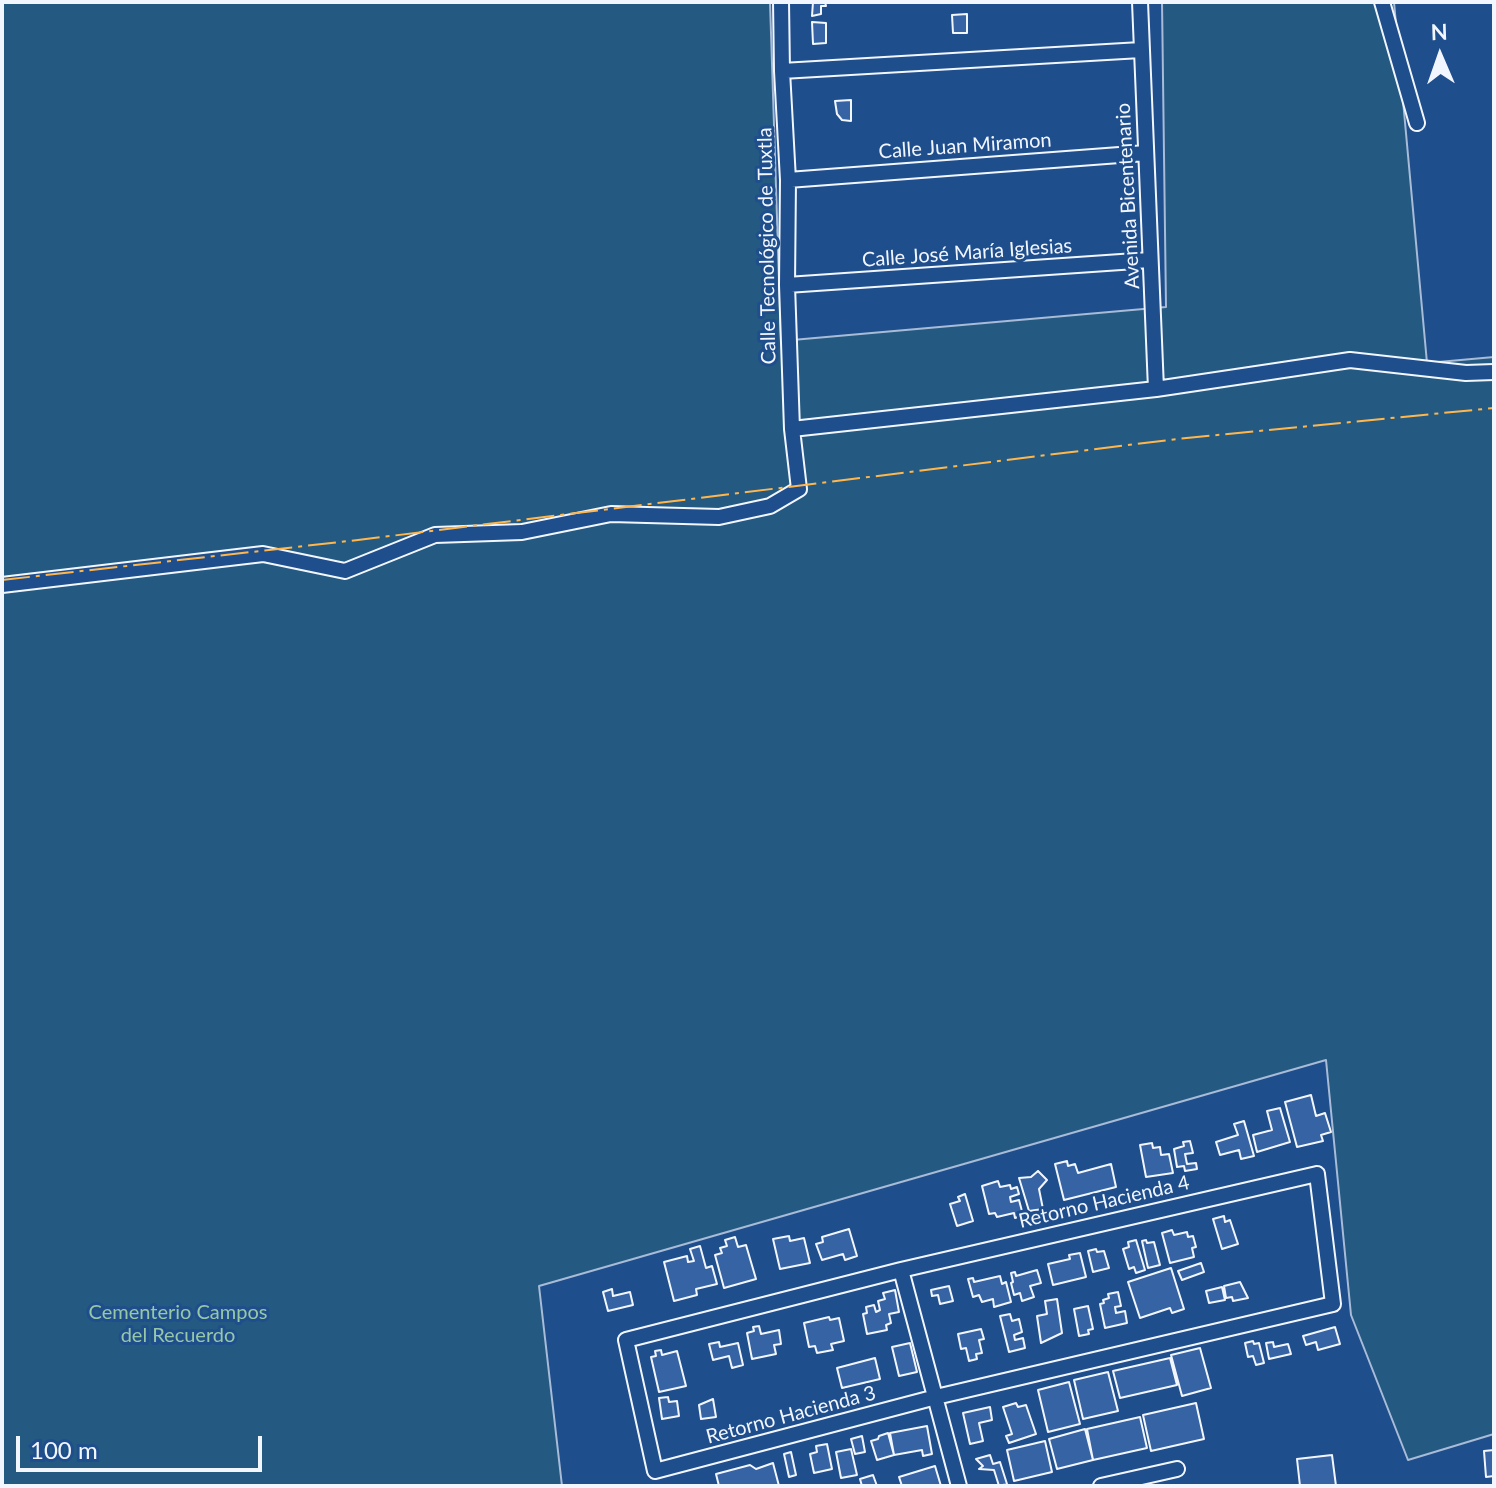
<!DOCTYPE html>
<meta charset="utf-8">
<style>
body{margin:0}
#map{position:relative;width:1496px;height:1488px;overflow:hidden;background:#1f4e8c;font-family:Lato,sans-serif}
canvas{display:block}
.frame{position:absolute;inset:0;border:4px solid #f2f6ff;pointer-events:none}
.north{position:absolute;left:1400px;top:16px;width:80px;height:80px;-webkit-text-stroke:6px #1f4e8c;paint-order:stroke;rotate:358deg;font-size:22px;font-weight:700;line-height:32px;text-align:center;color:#f2f6ff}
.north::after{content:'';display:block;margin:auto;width:28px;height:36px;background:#f2f6ff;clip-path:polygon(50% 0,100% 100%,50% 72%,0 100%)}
.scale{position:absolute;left:16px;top:1436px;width:246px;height:36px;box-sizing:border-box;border:4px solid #f2f6ff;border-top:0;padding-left:10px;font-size:24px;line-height:28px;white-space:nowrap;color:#f2f6ff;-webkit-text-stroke:6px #1f4e8c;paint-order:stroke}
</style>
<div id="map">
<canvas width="1496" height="1488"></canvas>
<div class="frame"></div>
<div class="north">N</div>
<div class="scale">100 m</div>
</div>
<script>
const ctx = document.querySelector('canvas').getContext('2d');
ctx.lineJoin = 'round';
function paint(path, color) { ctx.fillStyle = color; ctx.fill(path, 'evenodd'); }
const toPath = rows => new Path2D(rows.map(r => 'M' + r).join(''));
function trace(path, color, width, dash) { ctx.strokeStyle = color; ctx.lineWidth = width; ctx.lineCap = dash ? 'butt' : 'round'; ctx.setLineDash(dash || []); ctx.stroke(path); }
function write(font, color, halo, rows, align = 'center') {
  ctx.font = font + ' Lato,sans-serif'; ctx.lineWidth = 6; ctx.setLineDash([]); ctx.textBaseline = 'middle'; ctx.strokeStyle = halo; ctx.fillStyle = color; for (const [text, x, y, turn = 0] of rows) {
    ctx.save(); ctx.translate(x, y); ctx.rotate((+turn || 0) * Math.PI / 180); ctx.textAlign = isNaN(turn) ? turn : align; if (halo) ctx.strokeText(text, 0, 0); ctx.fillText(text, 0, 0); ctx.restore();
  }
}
const green = toPath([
 [2,2,770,2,781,341,1166,307,1162,2,1394,2,1427,363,1494,357,1494,1434,1408,1460,1351,1315,1326,1060,539,1286,562,1486,2,1486,2,2]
]);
paint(green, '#245a82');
trace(green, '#a8bbd7', 2);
const building = toPath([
 [813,2,825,2,826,6,821,6,821,14,812,16,813,2],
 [967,14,967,33,953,33,952,15,967,14],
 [812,22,826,23,826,43,813,44,812,22],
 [851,100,851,121,842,120,837,114,835,101,851,100],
 [1311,1095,1316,1116,1325,1113,1331,1132,1321,1135,1323,1141,1297,1147,1285,1102,1311,1095],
 [1280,1108,1290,1142,1257,1152,1253,1135,1272,1130,1267,1111,1280,1108],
 [1244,1121,1254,1156,1241,1159,1239,1150,1220,1155,1216,1142,1238,1135,1234,1124,1244,1121],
 [1190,1141,1193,1153,1185,1154,1187,1164,1196,1163,1197,1169,1185,1171,1184,1166,1177,1167,1174,1149,1184,1146,1183,1142,1190,1141],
 [1152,1143,1153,1148,1160,1147,1161,1155,1169,1154,1173,1173,1146,1177,1140,1145,1152,1143],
 [1067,1161,1068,1166,1075,1164,1078,1173,1111,1164,1116,1187,1064,1200,1055,1164,1067,1161],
 [1038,1171,1047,1180,1039,1189,1043,1209,1029,1211,1019,1178,1031,1177,1038,1171],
 [998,1181,1000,1187,1010,1185,1011,1189,1017,1187,1019,1194,1010,1197,1011,1202,1019,1200,1023,1215,1015,1218,1014,1213,997,1217,995,1213,989,1214,982,1186,998,1181],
 [965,1194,973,1221,957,1226,950,1204,960,1201,958,1197,965,1194],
 [1224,1216,1225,1222,1230,1220,1238,1244,1222,1249,1213,1219,1224,1216],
 [849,1229,857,1256,845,1260,843,1254,822,1260,816,1244,823,1242,822,1237,849,1229],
 [1172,1230,1174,1235,1187,1232,1188,1237,1193,1236,1196,1247,1192,1248,1194,1257,1170,1263,1162,1233,1172,1230],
 [789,1236,790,1241,804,1238,810,1263,780,1269,773,1239,789,1236],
 [735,1237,738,1247,746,1245,756,1279,724,1288,715,1255,722,1253,720,1248,727,1246,725,1240,735,1237],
 [1136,1240,1145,1270,1136,1273,1134,1267,1129,1269,1123,1249,1129,1247,1128,1242,1136,1240],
 [1146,1240,1147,1243,1154,1242,1160,1265,1148,1268,1142,1241,1146,1240],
 [700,1246,706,1268,712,1266,717,1284,696,1289,697,1295,674,1301,664,1262,687,1256,688,1262,694,1261,690,1249,700,1246],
 [1096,1249,1097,1252,1104,1251,1109,1268,1093,1272,1088,1251,1096,1249],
 [1080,1253,1086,1277,1053,1285,1048,1264,1070,1259,1069,1255,1080,1253],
 [1201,1263,1204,1272,1182,1280,1178,1271,1201,1263],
 [1171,1268,1184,1309,1172,1313,1170,1308,1140,1318,1128,1282,1171,1268],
 [1037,1270,1041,1283,1030,1286,1034,1297,1022,1301,1020,1293,1014,1295,1011,1283,1013,1282,1011,1273,1015,1272,1016,1276,1037,1270],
 [1000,1276,1002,1284,1006,1282,1011,1302,994,1307,993,1299,982,1302,979,1295,973,1297,968,1279,973,1278,974,1282,1000,1276],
 [1240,1282,1248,1298,1233,1301,1232,1297,1226,1298,1224,1286,1240,1282],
 [949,1286,953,1301,940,1304,938,1295,932,1296,931,1290,949,1286],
 [1222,1287,1225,1300,1209,1303,1206,1291,1222,1287],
 [612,1289,613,1296,630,1292,633,1305,608,1311,603,1292,612,1289],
 [895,1290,899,1312,889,1314,891,1323,886,1325,887,1330,867,1334,863,1314,867,1313,866,1307,874,1305,876,1312,880,1310,878,1301,885,1299,883,1293,895,1290],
 [1118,1292,1121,1306,1115,1307,1116,1313,1125,1311,1127,1323,1105,1328,1100,1304,1104,1303,1103,1300,1109,1298,1108,1294,1118,1292],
 [1057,1299,1062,1333,1041,1343,1037,1316,1047,1314,1045,1301,1057,1299],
 [1088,1306,1093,1329,1088,1330,1089,1334,1079,1336,1074,1309,1088,1306],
 [1010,1314,1012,1321,1019,1319,1022,1332,1014,1335,1015,1340,1023,1338,1025,1348,1009,1352,1000,1316,1010,1314],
 [829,1317,830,1320,839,1318,844,1341,831,1344,833,1350,817,1353,815,1346,809,1347,804,1323,829,1317],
 [759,1326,761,1334,779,1330,781,1344,774,1345,776,1354,752,1359,747,1333,754,1331,753,1327,759,1326],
 [1335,1327,1340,1344,1318,1350,1316,1342,1306,1345,1303,1336,1335,1327],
 [981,1329,984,1339,979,1340,982,1353,976,1354,977,1359,969,1361,966,1348,961,1349,958,1334,981,1329],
 [1253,1341,1254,1344,1259,1343,1264,1363,1256,1365,1253,1356,1248,1357,1245,1343,1253,1341],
 [719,1342,720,1347,738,1343,743,1365,732,1368,729,1356,713,1360,709,1344,719,1342],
 [1273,1342,1274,1347,1288,1344,1291,1354,1269,1359,1266,1343,1273,1342],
 [910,1343,917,1372,899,1376,892,1347,910,1343],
 [1200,1348,1211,1388,1182,1396,1171,1355,1200,1348],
 [661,1350,662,1355,677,1351,686,1386,659,1392,651,1357,656,1356,655,1351,661,1350],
 [875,1358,880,1379,842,1388,837,1368,875,1358],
 [1170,1358,1177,1385,1120,1398,1113,1371,1170,1358],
 [1108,1372,1118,1411,1083,1419,1074,1380,1108,1372],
 [1069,1382,1080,1424,1048,1432,1038,1390,1069,1382],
 [668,1397,669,1402,677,1401,679,1416,662,1419,659,1398,668,1397],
 [713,1399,716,1417,701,1419,699,1405,713,1399],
 [1016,1403,1018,1407,1026,1405,1036,1434,1009,1443,1006,1436,1012,1434,1003,1407,1016,1403],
 [1196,1403,1204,1439,1151,1451,1143,1415,1196,1403],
 [990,1407,992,1420,979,1423,983,1441,970,1444,963,1413,990,1407],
 [1140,1417,1147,1448,1093,1460,1087,1429,1140,1417],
 [927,1426,932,1454,923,1456,922,1450,894,1455,890,1433,927,1426],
 [1085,1429,1093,1460,1057,1469,1049,1439,1085,1429],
 [888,1433,894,1455,877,1460,871,1441,878,1439,879,1436,888,1433],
 [862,1436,865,1452,855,1454,851,1439,862,1436],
 [1045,1441,1052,1472,1014,1481,1007,1450,1045,1441],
 [827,1444,832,1469,814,1473,810,1454,817,1452,816,1446,827,1444],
 [851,1449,857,1475,841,1478,836,1452,851,1449],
 [1494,1450,1494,1476,1486,1477,1484,1451,1494,1450],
 [791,1452,796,1475,789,1477,784,1454,791,1452],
 [990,1455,993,1464,1000,1462,1007,1484,999,1486,994,1470,979,1469,983,1466,976,1459,990,1455],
 [1332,1455,1336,1486,1300,1486,1297,1459,1332,1455],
 [773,1463,779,1486,719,1486,716,1474,750,1465,756,1469,773,1463],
 [935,1466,941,1486,902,1486,899,1477,935,1466],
 [873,1475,877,1486,862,1486,860,1479,873,1475]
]);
paint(building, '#3563a3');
trace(building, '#f2f6ff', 2);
const street = toPath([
 [1140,2,1156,389],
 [1382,2,1417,123],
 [782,71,1141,50],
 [788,180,1146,153],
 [787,285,1150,260],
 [792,429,1156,389,1350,360,1466,373,1494,372],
 [2,585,263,554,345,571,435,535,522,532,611,514,719,517,770,506,799,489,792,429,787,285,788,180,782,71,781,2],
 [1317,1174,1333,1304,936,1397,655,1471,626,1340,901,1270,1317,1174],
 [901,1270,959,1486],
 [1101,1486,1177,1469]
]);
trace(street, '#f2f6ff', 18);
trace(street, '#1f4e8c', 14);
trace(toPath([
 [2,580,358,540,1177,439,1494,408]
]), '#ffb74d', 2, [28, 6, 4, 6]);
write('20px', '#f2f6ff', '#1f4e8c', [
 ["Calle Juan Miramon",965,146,-4],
 ["Avenida Bicentenario",1128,196,-93],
 ["Calle Tecnológico de Tuxtla",767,246,-91],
 ["Calle José María Iglesias",967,253,-4],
 ["Retorno Hacienda 4",1104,1202,-13],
 ["Retorno Hacienda 3",791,1415,-15]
]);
write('20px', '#97c8a6', '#1f4e8c', [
 ["Cementerio Campos",178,1313],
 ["del Recuerdo",178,1336]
]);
</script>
